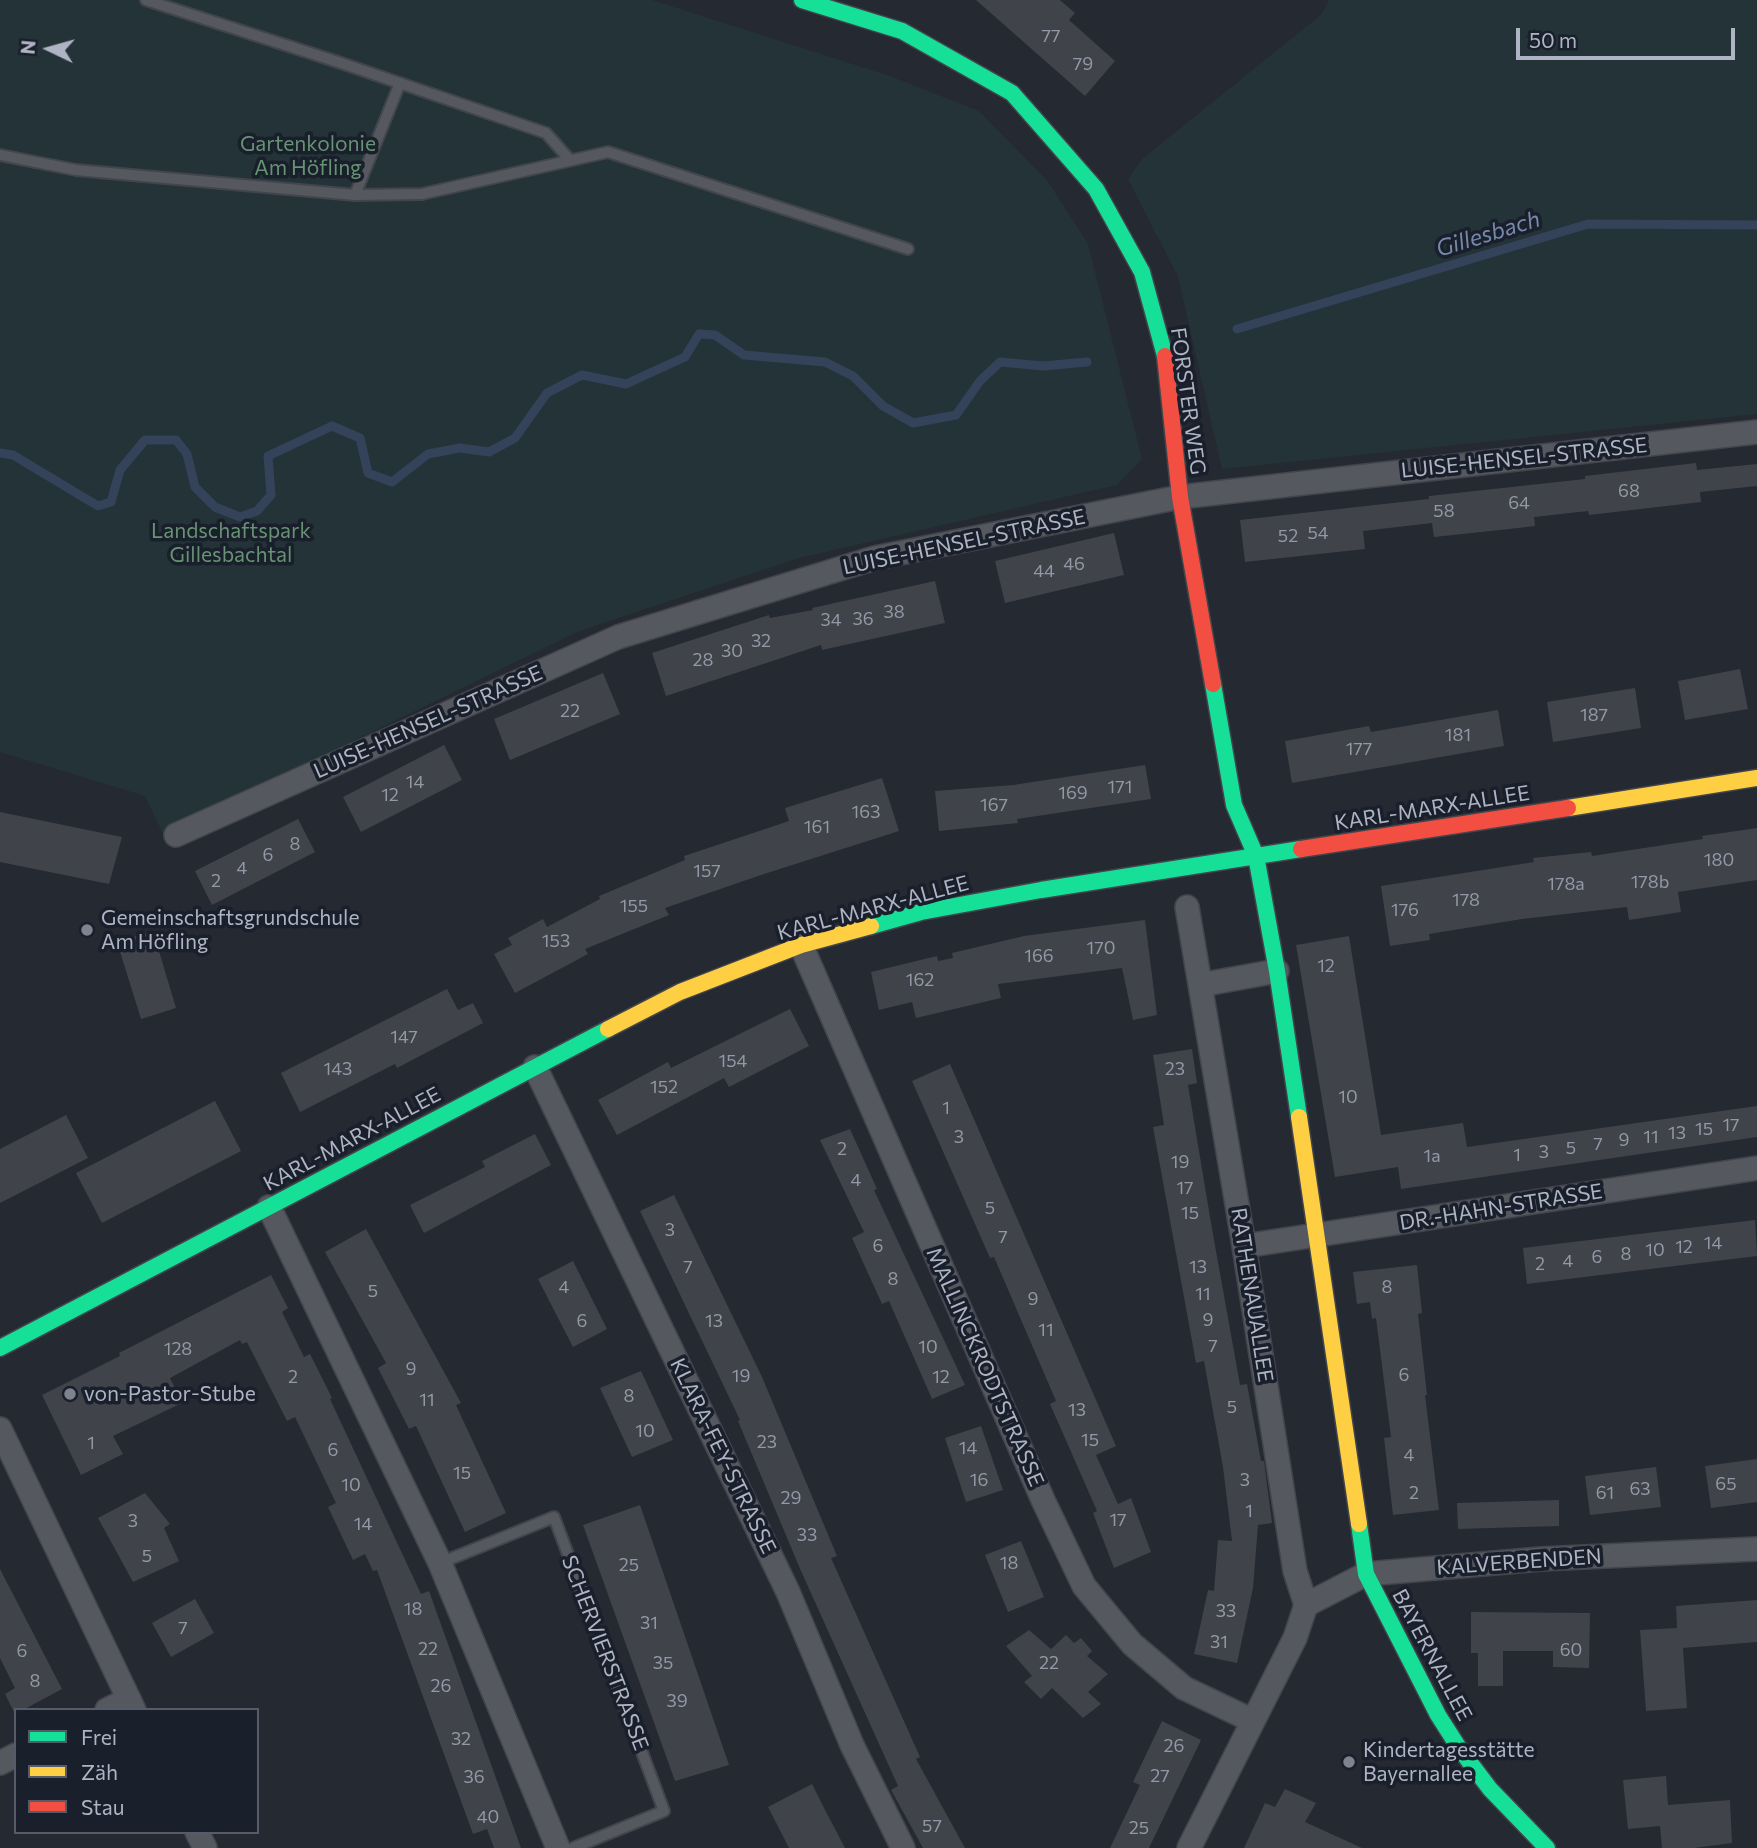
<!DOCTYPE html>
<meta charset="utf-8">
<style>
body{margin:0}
#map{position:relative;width:1757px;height:1848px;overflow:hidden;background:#252931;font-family:Commissioner,sans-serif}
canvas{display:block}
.legend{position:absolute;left:14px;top:1708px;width:245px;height:126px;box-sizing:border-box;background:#191f2b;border:2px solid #555b68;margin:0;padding:9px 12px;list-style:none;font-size:21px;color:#aeb4c3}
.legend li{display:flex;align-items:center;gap:14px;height:35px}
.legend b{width:35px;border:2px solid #555b68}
.north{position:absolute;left:14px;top:14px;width:70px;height:70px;-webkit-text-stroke:5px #191f2b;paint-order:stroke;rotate:275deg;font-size:19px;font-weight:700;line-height:28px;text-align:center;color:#aeb4c3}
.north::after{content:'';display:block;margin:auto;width:24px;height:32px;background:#aeb4c3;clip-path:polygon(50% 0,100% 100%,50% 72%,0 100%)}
.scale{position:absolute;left:1516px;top:28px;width:219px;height:32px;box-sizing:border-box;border:4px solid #aeb4c3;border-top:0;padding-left:9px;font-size:21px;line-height:24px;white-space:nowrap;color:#aeb4c3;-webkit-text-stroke:5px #191f2b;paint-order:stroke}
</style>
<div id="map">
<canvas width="1757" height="1848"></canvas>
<ul class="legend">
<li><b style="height:9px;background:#16e098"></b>Frei</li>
<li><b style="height:9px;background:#ffcf43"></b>Zäh</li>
<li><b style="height:9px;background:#f24e42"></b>Stau</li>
</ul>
<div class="north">N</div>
<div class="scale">50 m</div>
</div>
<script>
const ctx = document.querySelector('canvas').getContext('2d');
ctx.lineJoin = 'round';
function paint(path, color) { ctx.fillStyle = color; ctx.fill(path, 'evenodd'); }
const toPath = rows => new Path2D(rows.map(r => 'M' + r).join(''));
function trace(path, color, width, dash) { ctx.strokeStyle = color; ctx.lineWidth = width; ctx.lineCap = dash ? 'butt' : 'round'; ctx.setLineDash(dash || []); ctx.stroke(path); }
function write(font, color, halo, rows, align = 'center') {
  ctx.font = font + ' Commissioner,sans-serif'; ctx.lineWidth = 7; ctx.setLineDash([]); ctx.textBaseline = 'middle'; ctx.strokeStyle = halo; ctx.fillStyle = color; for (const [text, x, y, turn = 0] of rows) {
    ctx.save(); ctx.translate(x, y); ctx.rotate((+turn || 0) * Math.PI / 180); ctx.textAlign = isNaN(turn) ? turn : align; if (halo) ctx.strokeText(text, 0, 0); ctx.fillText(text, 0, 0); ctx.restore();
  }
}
paint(toPath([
 [0,0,652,0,890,76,979,111,1047,180,1088,244,1142,459,1117,485,799,558,579,631,163,834,145,796,0,752],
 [1329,0,1757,0,1757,414,1222,469,1178,277,1128,179,1142,159,1322,14]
]), '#233337');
trace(toPath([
 [1237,329,1588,224,1757,225],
 [0,453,13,455,98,506,111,502,120,470,145,440,176,440,187,454,195,487,215,507,240,517,257,511,271,495,268,456,332,426,360,438,368,473,392,482,428,454,460,448,489,452,515,438,547,393,582,375,626,384,685,357,699,334,715,335,744,355,825,362,853,376,883,406,913,423,956,415,980,381,1000,362,1043,366,1087,362]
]), '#34425a', 9);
paint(toPath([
 [976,0,1060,0,1075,13,1069,20,1115,61,1085,96],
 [1696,463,1697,470,1757,464,1757,486,1700,492,1701,502,1589,515,1588,511,1534,517,1535,526,1509,529,1434,537,1432,523,1363,531,1365,549,1245,562,1240,520,1429,499,1429,496,1585,479,1585,476],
 [1114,533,1124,575,1005,603,995,561],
 [935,581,945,623,822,650,821,645,666,696,652,653,769,615,770,618,813,610,812,608],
 [1740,669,1748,709,1685,720,1678,681],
 [603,673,620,714,510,760,494,719],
 [1635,688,1641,728,1553,742,1547,702],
 [1498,710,1504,746,1292,783,1285,741,1369,726,1371,732],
 [444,745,462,780,361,832,343,797],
 [1145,765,1151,799,1017,819,1018,823,939,831,935,791,1013,785],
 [882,778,899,831,764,874,665,908,669,915,585,949,588,954,515,993,494,954,512,945,508,938,543,919,547,927,600,899,599,896,685,860,684,856,789,821,785,808],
 [0,812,122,837,109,884,0,862],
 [298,819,315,852,212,905,195,871],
 [1757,828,1757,880,1678,892,1681,912,1629,920,1627,907,1522,919,1429,934,1430,940,1390,946,1381,886,1534,862,1533,858,1591,852,1592,856,1703,839,1702,836],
 [1145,920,1157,1015,1133,1020,1122,968,998,984,1001,998,916,1018,912,1002,879,1010,871,972,937,956,938,961,953,958,952,953,1024,936],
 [153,931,176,1008,141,1019,117,942],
 [1349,936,1381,1135,1463,1123,1467,1147,1757,1106,1757,1137,1401,1189,1398,1167,1335,1177,1296,945],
 [447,989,458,1010,473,1003,483,1023,397,1068,395,1064,300,1112,281,1073],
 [790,1009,809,1046,729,1087,724,1078,617,1135,598,1100,668,1062,671,1068],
 [1192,1049,1197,1083,1188,1085,1211,1223,1240,1385,1247,1384,1261,1461,1264,1461,1272,1523,1258,1525,1253,1588,1237,1663,1194,1654,1208,1590,1214,1591,1218,1540,1232,1541,1223,1467,1204,1361,1196,1363,1153,1127,1164,1125,1153,1055],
 [950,1064,1116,1446,1096,1455,1118,1504,1131,1498,1151,1552,1114,1568,1093,1513,1097,1511,1050,1404,1056,1401,994,1257,990,1258,912,1081],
 [215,1101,241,1151,102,1223,76,1173],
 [66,1115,88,1158,0,1203,0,1149],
 [850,1129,877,1189,874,1190,965,1385,932,1399,889,1301,882,1304,852,1238,864,1232,820,1140],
 [535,1134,551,1165,424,1233,410,1205,485,1167,482,1161],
 [674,1195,762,1377,837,1556,831,1558,920,1757,916,1759,965,1848,923,1848,891,1790,898,1786,801,1571,738,1421,740,1420,640,1211],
 [1755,1220,1757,1256,1527,1284,1523,1248],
 [366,1229,461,1403,456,1405,506,1513,465,1532,416,1426,409,1429,378,1368,386,1363,325,1252],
 [573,1261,607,1329,573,1347,538,1279],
 [1417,1265,1422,1313,1418,1314,1427,1395,1425,1395,1439,1510,1393,1515,1384,1438,1391,1437,1376,1318,1372,1319,1370,1302,1357,1304,1353,1272],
 [271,1275,288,1308,282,1312,304,1357,310,1354,332,1398,330,1399,421,1594,429,1591,521,1848,494,1848,487,1829,473,1834,377,1570,373,1571,365,1554,353,1560,328,1507,336,1503,295,1417,287,1421,247,1342,242,1344,240,1340,170,1378,182,1403,113,1436,123,1454,81,1475,42,1395,120,1356,119,1353],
 [641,1371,673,1440,632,1457,600,1388],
 [981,1426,1003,1490,966,1502,945,1438],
 [1757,1459,1757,1502,1711,1508,1705,1466],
 [1656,1467,1661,1507,1590,1515,1585,1476],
 [145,1493,170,1524,164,1528,179,1561,133,1582,98,1518],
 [1559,1500,1559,1526,1458,1529,1457,1503],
 [640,1505,729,1765,675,1781,583,1525],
 [1021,1541,1044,1597,1008,1612,985,1555],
 [0,1569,62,1689,23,1710,16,1710,15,1714,5,1694,15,1688,0,1658],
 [195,1599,214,1633,171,1657,152,1623],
 [1757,1600,1757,1642,1683,1648,1687,1708,1646,1711,1640,1630,1677,1628,1676,1606],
 [1471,1612,1590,1613,1589,1668,1553,1667,1553,1651,1503,1651,1503,1686,1478,1686,1478,1653,1471,1653],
 [1029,1630,1051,1649,1066,1635,1074,1643,1081,1638,1092,1651,1087,1656,1108,1674,1088,1692,1101,1704,1083,1718,1052,1688,1041,1699,1024,1682,1032,1676,1006,1646],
 [1162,1721,1201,1740,1149,1848,1110,1848,1140,1785,1133,1782],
 [1666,1776,1668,1805,1730,1800,1732,1843,1694,1848,1662,1848,1660,1826,1628,1829,1623,1780],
 [812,1784,824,1808,845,1848,789,1848,768,1807],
 [1285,1789,1316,1803,1305,1822,1362,1848,1244,1848,1265,1803,1275,1807]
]), '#40434a');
const lane = toPath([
 [146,0,338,62,546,133,570,160],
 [0,155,76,170,355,195,422,194,608,152,908,249],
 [355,195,400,83],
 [440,1563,554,1517,664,1811,573,1848]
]);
const street = toPath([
 [176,835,618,637,875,558,1180,497,1757,432],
 [1187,907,1244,1246,1295,1571,1306,1605],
 [801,945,1043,1500,1084,1586,1132,1644,1184,1688,1253,1721],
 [1200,985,1277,971],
 [535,1067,788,1592,852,1745,903,1848],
 [269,1207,440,1563,558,1848],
 [1244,1246,1757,1168],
 [0,1429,134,1710],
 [107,1710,129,1699],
 [0,1763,16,1755],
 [197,1832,205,1848],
 [1189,1848,1295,1638,1306,1605,1366,1574,1541,1559,1757,1549]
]);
const fast = toPath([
 [802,0,902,31,1012,93,1096,189,1142,272,1165,356],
 [1213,684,1234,805,1256,856,1277,971,1299,1117],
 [871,926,921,912,1041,890,1301,849],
 [0,1348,608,1029],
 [1359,1524,1366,1574,1438,1715,1459,1748,1490,1789,1547,1848]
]);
const slow = toPath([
 [1568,808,1757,778],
 [608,1029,680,992,801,945,871,926],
 [1299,1117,1359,1524]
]);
const jam = toPath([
 [1165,356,1180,497,1213,684],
 [1301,849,1568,808]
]);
trace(lane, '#42454c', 14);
trace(street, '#42454c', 26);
trace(fast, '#42454c', 19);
trace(slow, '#42454c', 19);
trace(jam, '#42454c', 19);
trace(lane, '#55585f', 10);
trace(street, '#55585f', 23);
trace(fast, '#16e098', 16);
trace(slow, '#ffcf43', 16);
trace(jam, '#f24e42', 16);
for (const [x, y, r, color] of [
 [87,930,7,"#7e8390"],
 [70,1394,7,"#7e8390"],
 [1349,1762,7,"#7e8390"]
]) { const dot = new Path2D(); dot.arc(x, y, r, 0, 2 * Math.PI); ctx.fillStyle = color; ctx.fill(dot); trace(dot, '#191f2b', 2.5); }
write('18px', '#9298a5', null, [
 ["77",1051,36],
 ["79",1083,64],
 ["68",1629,491],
 ["64",1519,503],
 ["58",1444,511],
 ["54",1318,533],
 ["52",1288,536],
 ["46",1074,564],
 ["44",1044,571],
 ["38",894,612],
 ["36",863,619],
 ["34",831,620],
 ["32",761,641],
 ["30",732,651],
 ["28",703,660],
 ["22",570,711],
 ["187",1594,715],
 ["181",1458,735],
 ["177",1359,749],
 ["14",415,782],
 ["171",1120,787],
 ["169",1073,793],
 ["12",390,795],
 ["167",994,805],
 ["163",866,812],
 ["161",817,827],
 ["8",295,844],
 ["6",268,855],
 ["180",1719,860],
 ["4",242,868],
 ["157",707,871],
 ["2",216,881],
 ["178b",1650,882],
 ["178a",1566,884],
 ["178",1466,900],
 ["155",634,906],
 ["176",1405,910],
 ["153",556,941],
 ["170",1101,948],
 ["166",1039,956],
 ["12",1326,966],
 ["162",920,980],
 ["147",404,1037],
 ["154",733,1061],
 ["143",338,1069],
 ["23",1175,1069],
 ["152",664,1087],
 ["10",1348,1097],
 ["1",946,1108],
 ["17",1731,1125],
 ["15",1704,1129],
 ["13",1677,1133],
 ["3",959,1137],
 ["11",1651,1137],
 ["9",1624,1140],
 ["7",1598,1144],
 ["5",1571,1148],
 ["2",842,1149],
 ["3",1544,1152],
 ["1",1517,1155],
 ["1a",1432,1156],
 ["19",1180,1162],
 ["4",856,1180],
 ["17",1185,1188],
 ["5",990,1208],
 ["15",1190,1213],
 ["3",670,1230],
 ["7",1003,1237],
 ["14",1713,1243],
 ["6",878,1246],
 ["12",1684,1247],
 ["10",1655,1250],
 ["8",1626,1254],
 ["6",1597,1257],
 ["4",1568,1261],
 ["2",1540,1264],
 ["7",688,1267],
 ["13",1198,1267],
 ["8",893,1279],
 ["4",564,1287],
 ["8",1387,1287],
 ["5",373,1291],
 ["11",1203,1294],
 ["9",1033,1299],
 ["9",1208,1320],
 ["6",582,1321],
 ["13",714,1321],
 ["11",1046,1330],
 ["7",1213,1346],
 ["10",928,1347],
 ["128",178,1349],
 ["9",411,1369],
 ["6",1404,1375],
 ["19",741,1376],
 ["2",293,1377],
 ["12",941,1377],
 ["8",629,1396],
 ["11",427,1400],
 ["5",1232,1407],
 ["13",1077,1410],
 ["10",645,1431],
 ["15",1090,1440],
 ["23",767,1442],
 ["1",91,1443],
 ["14",968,1448],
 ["6",333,1450],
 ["4",1409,1455],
 ["15",462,1473],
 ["16",979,1480],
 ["3",1245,1480],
 ["65",1726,1484],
 ["10",351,1485],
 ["63",1640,1489],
 ["2",1414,1493],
 ["61",1605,1493],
 ["29",791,1498],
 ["1",1249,1511],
 ["17",1118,1520],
 ["3",133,1521],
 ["14",363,1524],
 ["33",807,1535],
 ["5",147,1556],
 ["18",1009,1563],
 ["25",629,1565],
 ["18",413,1609],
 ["33",1226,1611],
 ["31",649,1623],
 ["7",183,1628],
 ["31",1219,1642],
 ["22",428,1649],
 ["60",1571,1650],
 ["6",22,1651],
 ["35",663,1663],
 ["22",1049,1663],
 ["8",35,1681],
 ["26",441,1686],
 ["39",677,1701],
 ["32",461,1739],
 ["26",1174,1746],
 ["27",1160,1776],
 ["36",474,1777],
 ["40",488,1817],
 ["57",932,1826],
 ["25",1139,1828]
]);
write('21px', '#679274', '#191f2b', [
 ["Gartenkolonie",308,144],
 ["Am Höfling",308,168],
 ["Landschaftspark",231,531],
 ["Gillesbachtal",231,555]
]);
write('21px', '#aeb4c3', '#191f2b', [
 ["FORSTER WEG",1188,401,82],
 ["LUISE-HENSEL-STRASSE",1524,458,-6],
 ["LUISE-HENSEL-STRASSE",964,542,-12],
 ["LUISE-HENSEL-STRASSE",428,722,-24],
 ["KARL-MARX-ALLEE",1432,808,-9],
 ["KARL-MARX-ALLEE",873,908,-15],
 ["KARL-MARX-ALLEE",352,1139,-28],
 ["DR.-HAHN-STRASSE",1501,1207,-9],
 ["RATHENAUALLEE",1252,1295,81],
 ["MALLINCKRODTSTRASSE",985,1367,66],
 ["KLARA-FEY-STRASSE",723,1456,64],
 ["KALVERBENDEN",1519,1562,-4],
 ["SCHERVIERSTRASSE",605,1653,69],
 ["BAYERNALLEE",1432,1655,62]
]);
write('21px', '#aeb4c3', '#191f2b', [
 ["Gemeinschaftsgrundschule",101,918],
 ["Am Höfling",101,942],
 ["von-Pastor-Stube",84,1394],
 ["Kindertagesstätte",1363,1750],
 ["Bayernallee",1363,1774]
], 'left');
write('italic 23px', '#7789aa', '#191f2b', [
 ["Gillesbach",1488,234,-17]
]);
</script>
